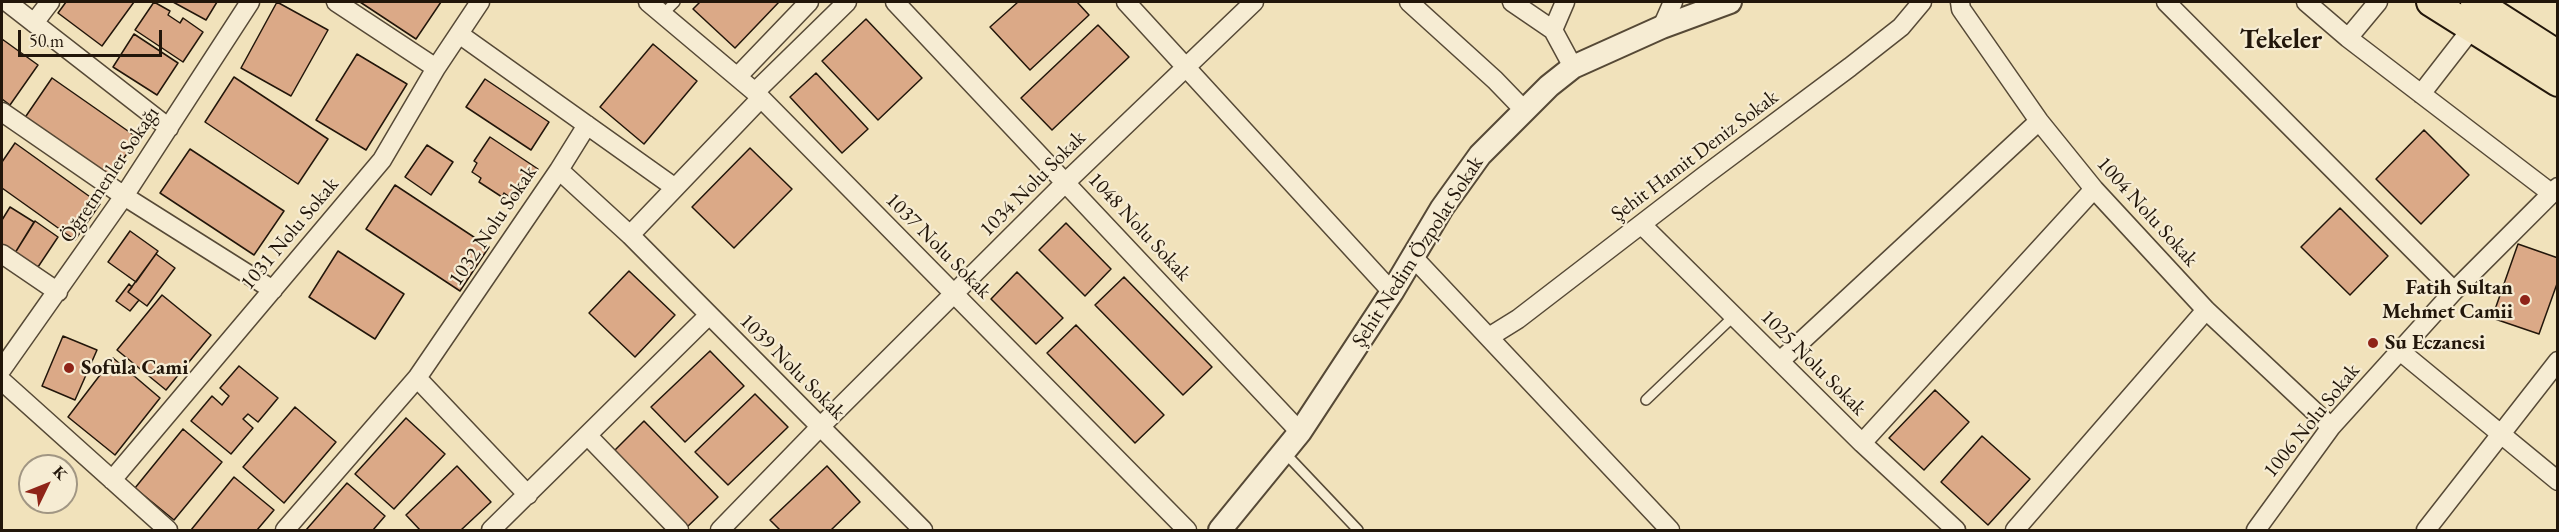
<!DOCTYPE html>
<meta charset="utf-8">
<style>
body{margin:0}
#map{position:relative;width:2559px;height:532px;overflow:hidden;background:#f1e2bb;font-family:"EB Garamond",serif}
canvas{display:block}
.frame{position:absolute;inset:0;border:3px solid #22160a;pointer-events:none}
.north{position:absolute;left:18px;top:454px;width:60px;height:60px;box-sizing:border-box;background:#f6ecd3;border:2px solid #a19683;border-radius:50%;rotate:47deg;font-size:16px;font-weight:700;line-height:24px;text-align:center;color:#22160a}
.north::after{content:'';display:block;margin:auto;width:21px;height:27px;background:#8f2418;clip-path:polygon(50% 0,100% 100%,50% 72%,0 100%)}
.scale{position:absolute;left:18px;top:30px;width:144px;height:27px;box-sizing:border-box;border:3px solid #22160a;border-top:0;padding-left:8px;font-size:18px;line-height:21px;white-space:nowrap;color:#22160a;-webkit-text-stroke:4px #f6ecd3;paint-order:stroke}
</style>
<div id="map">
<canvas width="2559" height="532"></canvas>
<div class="frame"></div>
<div class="north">K</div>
<div class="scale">50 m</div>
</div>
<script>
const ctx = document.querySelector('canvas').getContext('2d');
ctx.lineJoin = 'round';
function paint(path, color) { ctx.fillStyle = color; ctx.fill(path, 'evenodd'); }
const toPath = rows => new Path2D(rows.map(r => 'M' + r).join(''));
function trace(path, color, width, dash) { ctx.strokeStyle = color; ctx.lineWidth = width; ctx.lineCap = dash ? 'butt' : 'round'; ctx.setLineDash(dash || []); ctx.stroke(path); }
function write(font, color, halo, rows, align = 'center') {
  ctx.font = font + ' "EB Garamond",serif'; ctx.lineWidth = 4.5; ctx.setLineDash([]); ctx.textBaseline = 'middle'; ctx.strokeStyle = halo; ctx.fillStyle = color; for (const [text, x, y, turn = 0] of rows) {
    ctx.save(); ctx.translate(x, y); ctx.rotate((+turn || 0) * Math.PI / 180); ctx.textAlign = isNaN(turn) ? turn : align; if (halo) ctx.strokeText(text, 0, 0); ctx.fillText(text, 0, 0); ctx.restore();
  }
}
const building = toPath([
 [66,2,134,2,102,46,58,13,66,2],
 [154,2,170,11,168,15,180,23,183,18,203,32,183,62,135,30,154,2],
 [173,2,217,2,206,20,173,2],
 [277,2,328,30,291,96,241,68,277,2],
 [360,2,441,2,416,39,360,2],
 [700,2,779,2,735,48,693,9,700,2],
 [1018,2,1077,2,1089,15,1030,70,990,27,1018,2],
 [866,19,922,78,878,120,822,61,866,19],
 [1098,25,1129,57,1052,130,1021,98,1098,25],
 [134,34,178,63,157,95,113,67,134,34],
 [2,39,38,65,10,105,2,99,2,39],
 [653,44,697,81,644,144,600,107,653,44],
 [357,54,407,84,366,150,316,120,357,54],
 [816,73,868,129,842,153,790,97,816,73],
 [234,77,328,139,298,184,205,122,234,77],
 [52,78,138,138,109,179,24,119,52,78],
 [485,79,549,122,531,150,466,107,485,79],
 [2424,130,2469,175,2421,224,2376,179,2424,130],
 [490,137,538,169,520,196,517,194,514,200,504,193,502,197,479,182,481,178,472,172,477,163,474,161,490,137],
 [15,143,100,204,75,240,2,188,2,162,15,143],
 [427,145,453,162,431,195,405,177,427,145],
 [750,148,792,189,734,248,692,207,750,148],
 [190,149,284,211,254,255,160,193,190,149],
 [395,185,489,247,460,291,366,229,395,185],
 [10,207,34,222,15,253,2,245,2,220,10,207],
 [2340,208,2388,256,2350,295,2301,247,2340,208],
 [35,221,58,237,38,267,15,253,35,221],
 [1066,223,1111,269,1085,296,1039,250,1066,223],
 [130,231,158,251,136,282,108,262,130,231],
 [2518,244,2558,258,2558,281,2539,334,2492,318,2518,244],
 [338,251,404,294,375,339,309,297,338,251],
 [156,254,175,268,147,306,128,292,156,254],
 [629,271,675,315,635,357,589,313,629,271],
 [1017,272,1063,318,1036,344,991,299,1017,272],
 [1124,277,1212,367,1183,395,1095,305,1124,277],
 [129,284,132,287,128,292,139,300,130,311,116,301,129,284],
 [162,295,211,335,166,390,117,350,162,295],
 [1076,325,1164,415,1135,443,1047,353,1076,325],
 [63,336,97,350,75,400,42,386,63,336],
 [710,351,744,386,685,442,651,407,710,351],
 [113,358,160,398,115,455,68,417,113,358],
 [239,366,278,398,258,422,248,414,243,419,253,428,231,454,191,421,212,396,222,405,229,396,220,388,239,366],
 [1935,390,1969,422,1924,470,1889,438,1935,390],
 [755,394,788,427,728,485,695,452,755,394],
 [295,407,336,442,284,503,243,467,295,407],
 [406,418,445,454,394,509,355,474,406,418],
 [644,421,718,497,685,529,611,454,644,421],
 [183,429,222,462,174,520,135,488,183,429],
 [1982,436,2030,479,1988,525,1941,482,1982,436],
 [457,466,491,502,461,530,420,530,406,515,457,466],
 [827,466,860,502,831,530,780,530,770,520,827,466],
 [234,477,274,510,257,530,191,530,234,477],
 [347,483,385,516,373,530,306,530,347,483]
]);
paint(building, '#dba987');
trace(building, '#22160a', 1.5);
const service = toPath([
 [663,14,675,2],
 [1646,400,1734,316],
 [1285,453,1358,530]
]);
const minor = toPath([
 [7,2,169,128],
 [336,2,436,68],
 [648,2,755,92,1187,530],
 [895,2,1300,432],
 [1126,2,1392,292],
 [1409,2,1495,80,1524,110],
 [1512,2,1553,30,1573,67],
 [1960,2,1961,9,2039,121,2094,189,2206,310,2331,427],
 [2166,2,2454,291],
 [2306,2,2348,38,2551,193],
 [34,23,50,2],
 [1662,27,1673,2],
 [1553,30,1565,2],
 [459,34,674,187],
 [2348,38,2378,2],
 [738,76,809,2],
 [755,92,847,2],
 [2421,94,2473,27],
 [2,112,124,196,273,290],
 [559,170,587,125],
 [1642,225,1862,443,1956,530],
 [630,235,923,530],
 [2,254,58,292],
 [1412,256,1670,530],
 [1489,337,1518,319,1704,176,1850,67,1901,27,1922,2],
 [2400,351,2558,481],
 [1780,361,2039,121],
 [2,369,124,196,250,2],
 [417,378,528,495],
 [2,381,168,530],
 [588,436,679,530],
 [1862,443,2094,189],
 [112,480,382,160,436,68,480,2],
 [285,530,417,378,559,170,630,235,761,98],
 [491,530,709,315],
 [720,530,820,427,1066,182,1254,2],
 [2015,530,2206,310],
 [2256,530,2331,427,2454,291,2558,187],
 [2426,530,2558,361]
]);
const tertiary = toPath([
 [1220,530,1300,432,1392,292,1442,208,1480,155,1549,86,1573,67,1662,27,1730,2]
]);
const primary = toPath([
 [2431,2,2558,82],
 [2475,2,2558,55]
]);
trace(service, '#564936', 12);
trace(minor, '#564936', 21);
trace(tertiary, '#564936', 26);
trace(primary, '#22160a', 32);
trace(service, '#f6ecd3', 9);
trace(minor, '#f6ecd3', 18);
trace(tertiary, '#f6ecd3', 22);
trace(primary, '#f1e2bb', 28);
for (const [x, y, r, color] of [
 [2525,300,6,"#8f2418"],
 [2373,343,6,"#8f2418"],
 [69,368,6,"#8f2418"]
]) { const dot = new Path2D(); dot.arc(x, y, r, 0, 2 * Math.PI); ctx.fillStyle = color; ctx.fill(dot); trace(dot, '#f6ecd3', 2); }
write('21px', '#22160a', '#f6ecd3', [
 ["Şehit Hamit Deniz Sokak",1695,156,-37],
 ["Öğretmenler Sokağı",110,175,-56],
 ["1034 Nolu Sokak",1033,184,-45],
 ["1004 Nolu Sokak",2147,212,48],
 ["1032 Nolu Sokak",493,226,-56],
 ["1048 Nolu Sokak",1139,227,47],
 ["1031 Nolu Sokak",290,234,-50],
 ["1037 Nolu Sokak",938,246,45],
 ["Şehit Nedim Özpolat Sokak",1418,252,-57],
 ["1025 Nolu Sokak",1813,363,45],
 ["1039 Nolu Sokak",792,367,45],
 ["1006 Nolu Sokak",2312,421,-51]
]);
write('bold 21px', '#22160a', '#f6ecd3', [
 ["Fatih Sultan",2513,288,"right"],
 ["Mehmet Camii",2513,312,"right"],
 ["Su Eczanesi",2385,343],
 ["Sofula Cami",81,368]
], 'left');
write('bold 27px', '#22160a', '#f6ecd3', [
 ["Tekeler",2281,41]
]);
</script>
